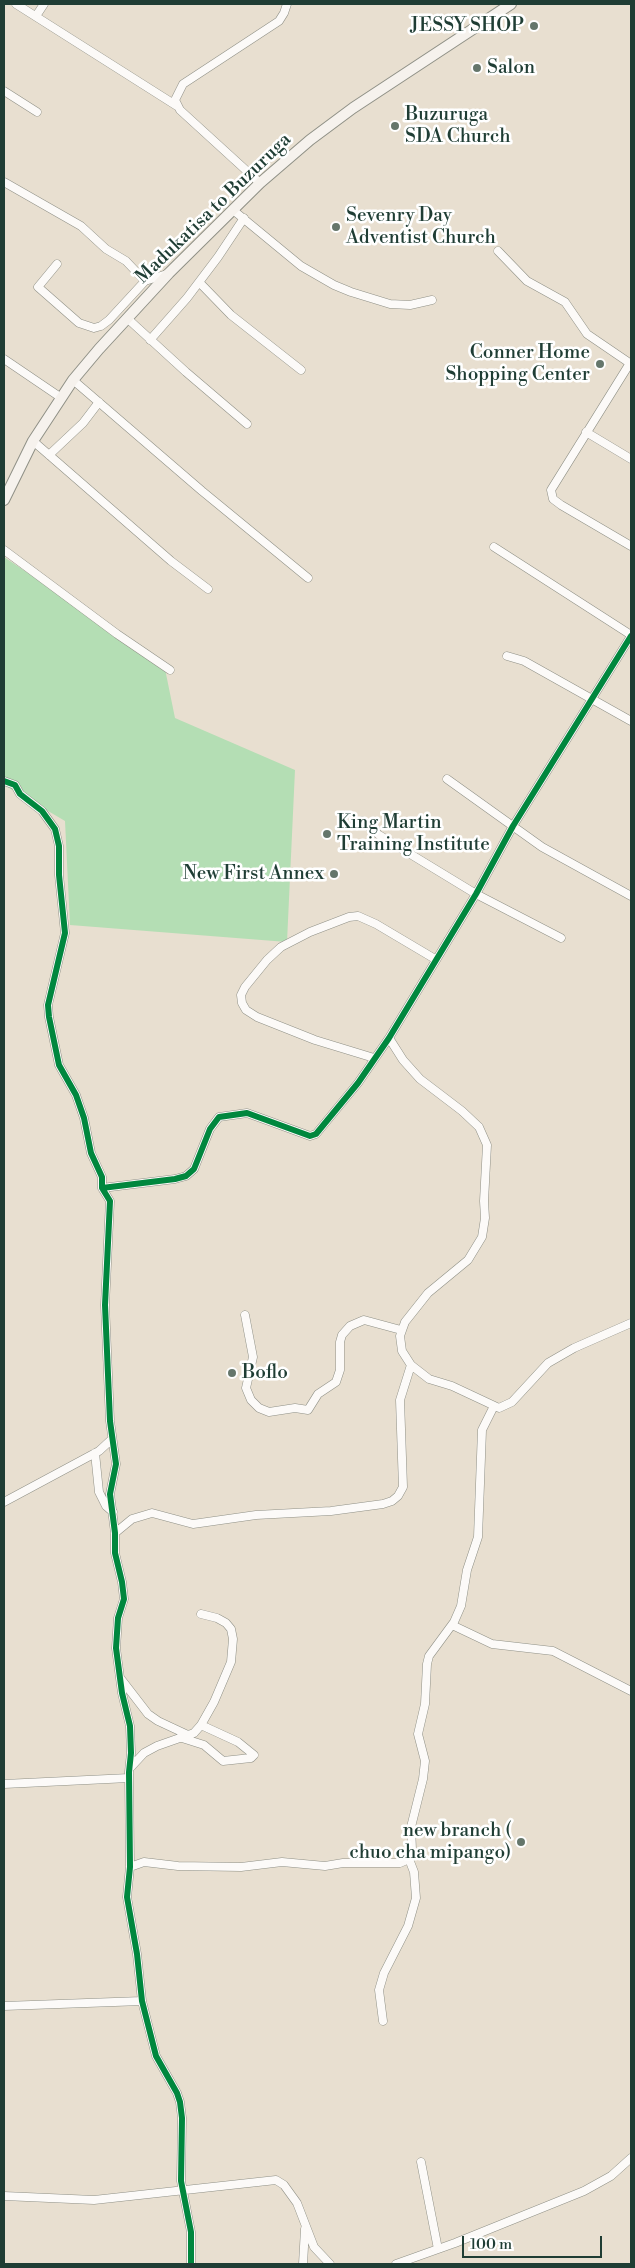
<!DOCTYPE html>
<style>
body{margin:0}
#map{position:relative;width:635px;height:2268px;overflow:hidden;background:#e8dfd0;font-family:"Libre Bodoni",serif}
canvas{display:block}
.frame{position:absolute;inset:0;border:5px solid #1f3d34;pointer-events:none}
.scale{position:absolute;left:462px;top:2236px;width:140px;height:22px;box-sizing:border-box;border:2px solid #1f3d34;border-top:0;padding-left:6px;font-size:15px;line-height:18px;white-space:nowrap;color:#1f3d34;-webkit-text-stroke:4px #fff;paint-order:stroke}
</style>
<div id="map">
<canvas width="635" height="2268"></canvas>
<div class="frame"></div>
<div class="scale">100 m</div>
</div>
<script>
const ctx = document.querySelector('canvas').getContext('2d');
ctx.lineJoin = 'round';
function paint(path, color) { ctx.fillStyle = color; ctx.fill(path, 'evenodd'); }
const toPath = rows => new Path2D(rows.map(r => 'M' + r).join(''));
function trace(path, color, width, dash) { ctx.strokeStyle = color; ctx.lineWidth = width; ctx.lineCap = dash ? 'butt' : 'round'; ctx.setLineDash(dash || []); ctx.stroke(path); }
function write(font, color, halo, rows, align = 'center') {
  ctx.font = font + ' "Libre Bodoni",serif'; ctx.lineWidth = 5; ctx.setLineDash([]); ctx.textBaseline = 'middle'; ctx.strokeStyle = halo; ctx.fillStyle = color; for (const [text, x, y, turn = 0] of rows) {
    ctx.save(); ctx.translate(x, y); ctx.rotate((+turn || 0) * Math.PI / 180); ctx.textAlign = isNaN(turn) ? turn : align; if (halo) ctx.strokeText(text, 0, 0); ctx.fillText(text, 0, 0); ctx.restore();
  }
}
paint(toPath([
 [4,557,164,664,175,718,295,770,287,942,70,925,65,821,4,785]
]), '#b4deb4');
const street = toPath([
 [16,4,177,106],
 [36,16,44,4],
 [4,91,37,112],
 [4,182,81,226,106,249,126,261,145,281,167,274],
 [260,183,180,110,175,100,183,84,279,21,284,13,287,4],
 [233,210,301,266,334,285,351,292,390,304,410,305,432,300],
 [498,251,527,281,565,302,587,334,631,364],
 [57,264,38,287,79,323,94,328,101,326,109,320,145,281],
 [199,282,231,315,301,370],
 [128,319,186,372,247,424],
 [150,340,187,298,218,257,244,218],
 [4,359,60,397],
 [630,363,551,490,553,499,561,505,631,546],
 [73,380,202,491,308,578],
 [586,432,631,459],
 [33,441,171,561,208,589],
 [49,455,83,423,99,402],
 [494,547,631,635],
 [4,550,117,634,170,670],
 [507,656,524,661,631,721],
 [447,779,542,847,631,896],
 [4,781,15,785,20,794,42,811,55,829,59,846,59,875,65,933,48,1005,49,1017,59,1065,76,1095,84,1118,91,1153,102,1177,102,1188,110,1201,105,1305,110,1421,116,1464,110,1494,115,1533,115,1553,122,1582,124,1599,118,1618,116,1648,122,1693,130,1726,131,1753,129,1772,130,1867,127,1897,137,1954,142,2001,156,2056,177,2093,180,2102,182,2118,181,2181,191,2232,191,2264],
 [362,821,379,835,476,894,561,938],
 [389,1038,403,1060,420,1079,462,1111,479,1127,487,1145,484,1201,485,1218,482,1237,468,1260,428,1293,405,1322,400,1336,402,1351,411,1365,429,1379,452,1386,499,1408,512,1402,548,1363,574,1348,631,1323],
 [374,1058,315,1040,257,1017,246,1010,242,1003,241,995,245,987,267,960,281,947,310,932,349,917,358,916,376,924,435,959],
 [102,1188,175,1179,186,1176,194,1169,210,1129,219,1117,247,1113,310,1136,316,1134,358,1083,389,1038,476,894,513,826,631,636],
 [245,1315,253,1357,246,1388,251,1400,259,1408,269,1412,295,1408,308,1410,318,1394,336,1382,340,1370,340,1342,342,1335,350,1326,364,1320,401,1330],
 [95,1453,99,1492,106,1506,113,1512],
 [4,1502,99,1451,112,1439],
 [115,1533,132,1519,152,1513,193,1524,256,1515,331,1511,383,1504,392,1501,398,1496,403,1487,400,1400,411,1365],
 [452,1625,492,1644,553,1651,631,1691],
 [121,1679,148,1714,158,1721,188,1735],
 [182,1738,204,1745,223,1761,251,1758,254,1755,238,1742,201,1725],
 [131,1767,144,1753,157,1746,194,1733,201,1725,214,1702,231,1662,233,1639,231,1629,226,1623,217,1618,201,1614],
 [4,1784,129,1778],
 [130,1867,144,1862,178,1866,241,1867,282,1862,325,1866,343,1863,400,1863,409,1859,412,1850,411,1827,423,1779,425,1761,418,1734,425,1704,427,1664,429,1656,454,1622,461,1606,467,1570,478,1537,482,1430,494,1406],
 [4,2006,142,2001],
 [383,2021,379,1990,384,1973,408,1926,416,1898,414,1872,409,1859],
 [421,2162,438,2249],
 [4,2196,94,2200,276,2180,284,2185,297,2203,314,2247,330,2264],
 [303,2264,305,2229],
 [396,2264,455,2243,584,2191,611,2176,631,2158]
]);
const secondary = toPath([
 [4,500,33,441,73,380,99,349,169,273,260,183,310,140,353,108,511,4]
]);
trace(street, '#8f9086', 9);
trace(secondary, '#8f9086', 12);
trace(street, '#fcfaf8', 8);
trace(secondary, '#f6f2ed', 10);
trace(toPath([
 [4,781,15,785,20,794,42,811,55,829,59,846,59,875,65,933,48,1005,49,1017,59,1065,76,1095,84,1118,91,1153,102,1177,102,1188,110,1201,105,1305,110,1421,116,1464,110,1494,115,1533,115,1553,122,1582,124,1599,118,1618,116,1648,122,1693,130,1726,131,1753,129,1772,130,1867,127,1897,137,1954,142,2001,156,2056,177,2093,180,2102,182,2118,181,2181,191,2232,191,2264],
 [102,1188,175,1179,186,1176,194,1169,210,1129,219,1117,247,1113,310,1136,316,1134,358,1083,389,1038,476,894,513,826,631,636]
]), '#00873e', 6);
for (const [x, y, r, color] of [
 [534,26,5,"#65766b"],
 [477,68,5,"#65766b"],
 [395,126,5,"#65766b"],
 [336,227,5,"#65766b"],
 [600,364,5,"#65766b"],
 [327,834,5,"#65766b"],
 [334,874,5,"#65766b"],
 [232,1373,5,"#65766b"],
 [521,1842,5,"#65766b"]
]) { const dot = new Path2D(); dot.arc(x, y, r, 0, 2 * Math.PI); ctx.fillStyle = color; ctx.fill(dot); trace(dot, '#fff', 2); }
write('19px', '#1f3d34', '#fff', [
 ["JESSY SHOP",524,26,"right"],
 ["Salon",487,68],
 ["Buzuruga",405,115],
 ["SDA Church",405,137],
 ["Sevenry Day",346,216],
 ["Adventist Church",346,238],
 ["Conner Home",590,353,"right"],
 ["Shopping Center",590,375,"right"],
 ["King Martin",337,823],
 ["Training Institute",337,845],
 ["New First Annex",324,874,"right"],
 ["Boflo",242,1373],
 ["new branch (",511,1831,"right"],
 ["chuo cha mipango)",511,1853,"right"]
], 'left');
write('19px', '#1f3d34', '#fff', [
 ["Madukatisa to Buzuruga",214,209,-44]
]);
</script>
